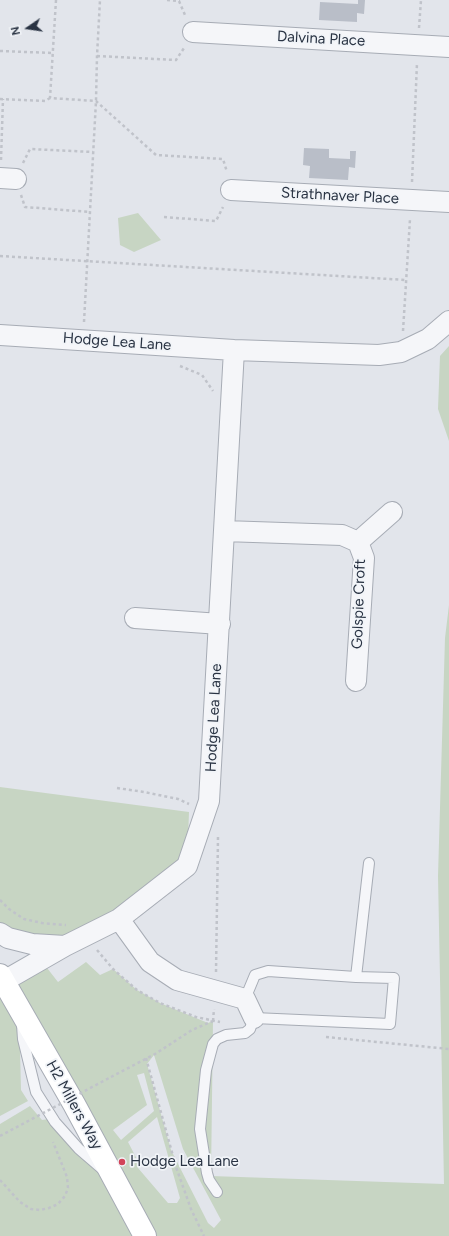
<!DOCTYPE html>
<style>
body{margin:0}
#map{position:relative;width:449px;height:1236px;overflow:hidden;background:#e2e5eb;font-family:Figtree,sans-serif}
canvas{display:block}
.north{position:absolute;left:8px;top:8px;width:40px;height:40px;-webkit-text-stroke:3px #f1f4f8;paint-order:stroke;rotate:257deg;font-size:11px;font-weight:700;line-height:16px;text-align:center;color:#293343}
.north::after{content:'';display:block;margin:auto;width:14px;height:18px;background:#293343;clip-path:polygon(50% 0,100% 100%,50% 72%,0 100%)}
</style>
<div id="map">
<canvas width="449" height="1236"></canvas>
<div class="north">N</div>
</div>
<script>
const ctx = document.querySelector('canvas').getContext('2d');
ctx.lineJoin = 'round';
function paint(path, color) { ctx.fillStyle = color; ctx.fill(path, 'evenodd'); }
const toPath = rows => new Path2D(rows.map(r => 'M' + r).join(''));
function trace(path, color, width, dash) { ctx.strokeStyle = color; ctx.lineWidth = width; ctx.lineCap = dash ? 'butt' : 'round'; ctx.setLineDash(dash || []); ctx.stroke(path); }
function write(font, color, halo, rows, align = 'center') {
  ctx.font = font + ' Figtree,sans-serif'; ctx.lineWidth = 3.5; ctx.setLineDash([]); ctx.textBaseline = 'middle'; ctx.strokeStyle = halo; ctx.fillStyle = color; for (const [text, x, y, turn = 0] of rows) {
    ctx.save(); ctx.translate(x, y); ctx.rotate((+turn || 0) * Math.PI / 180); ctx.textAlign = isNaN(turn) ? turn : align; if (halo) ctx.strokeText(text, 0, 0); ctx.fillText(text, 0, 0); ctx.restore();
  }
}
paint(toPath([
 [138,213,161,240,134,252,120,245,118,218],
 [449,346,449,441,438,409,440,356],
 [449,605,449,1236,0,1236,0,1124,30,1106,42,1120,49,1119,113,1178,19,1009,21,1090,28,1101,0,1116,0,975,40,959,58,982,86,962,100,975,113,969,137,990,160,1003,208,1023,213,1021,211,1176,444,1184,438,876,445,638],
 [154,1055,183,1149,221,1220,214,1228,208,1223,171,1150,147,1064],
 [144,1073,154,1111,121,1140,113,1130,147,1105,137,1075],
 [157,1117,180,1198,177,1203,168,1203,138,1168,140,1165,128,1142],
 [0,787,189,812,187,866,65,946,0,933]
]), '#c7d5c3');
paint(toPath([
 [358,0,365,0,364,14,357,13,357,22,319,20,320,2,358,4],
 [304,148,329,149,329,158,350,159,350,151,356,151,355,168,349,167,348,180,309,178,310,166,303,165]
]), '#b9bec8');
const lane = toPath([
 [356,977,369,863],
 [22,1025,23,1039,36,1092,55,1122,79,1149,101,1168],
 [217,1192,209,1180,207,1173,200,1129,206,1070,213,1044,217,1039,226,1035,245,1033,250,1029,254,1018,390,1024,394,978,356,977,268,971,255,975,245,999]
]);
const street = toPath([
 [193,32,449,47],
 [0,178,16,179],
 [231,190,449,202],
 [0,335,234,350,379,355,401,352,428,339,449,321],
 [224,531,342,535,358,542,364,558,356,681],
 [358,542,392,512],
 [135,618,220,624],
 [119,919,150,962,177,980,245,999,254,1018],
 [0,933,8,938,32,944,65,946],
 [4,981,65,946,119,919,187,866,209,801,234,350]
]);
const secondary = toPath([
 [0,975,74,1104,145,1236]
]);
trace(lane, '#a7acb5', 12);
trace(street, '#a7acb5', 22);
trace(secondary, '#a7acb5', 24);
trace(toPath([
 [56,0,50,98,96,101,156,155,223,159,227,172],
 [167,0,179,1,185,15],
 [419,28,421,0],
 [0,51,53,53],
 [97,56,176,60,184,48],
 [0,99,45,101,50,98],
 [1,160,3,99],
 [23,163,30,149,93,152],
 [412,182,417,63],
 [21,195,25,207,90,212],
 [164,217,216,221,223,207],
 [0,256,406,280],
 [84,322,96,101,97,56,100,0],
 [403,331,410,219],
 [180,366,202,375,213,391],
 [117,788,144,792,178,799,189,804],
 [0,900,9,909,24,919,42,923,66,925],
 [97,950,113,969,137,990,160,1003,196,1017,220,1022],
 [216,972,218,837],
 [213,1021,214,1009],
 [326,1037,449,1049],
 [146,1058,176,1167,191,1209,204,1236],
 [111,1077,155,1054,192,1030,213,1021],
 [0,1180,20,1202,31,1209,40,1210,49,1208,58,1204,65,1196,68,1188,67,1177,53,1142]
]), '#c0c3ca', 2.5, [3, 3]);
trace(lane, '#f5f6f9', 10);
trace(street, '#f5f6f9', 20);
trace(secondary, '#fff', 22);
trace(toPath([
 [0,1136,111,1077]
]), '#c0c3ca', 2.5, [3, 3]);
for (const [x, y, r, color] of [
 [122,1162,4,"#d24459"]
]) { const dot = new Path2D(); dot.arc(x, y, r, 0, 2 * Math.PI); ctx.fillStyle = color; ctx.fill(dot); trace(dot, '#f1f4f8', 1.5); }
write('15px', '#293343', '#f1f4f8', [
 ["Dalvina Place",321,39,3],
 ["Strathnaver Place",340,196,3],
 ["Hodge Lea Lane",117,342,4],
 ["Golspie Croft",359,604,-88],
 ["Hodge Lea Lane",214,718,-87],
 ["H2 Millers Way",74,1105,61]
]);
write('15px', '#293343', '#f1f4f8', [
 ["Hodge Lea Lane",130,1162]
], 'left');
</script>
